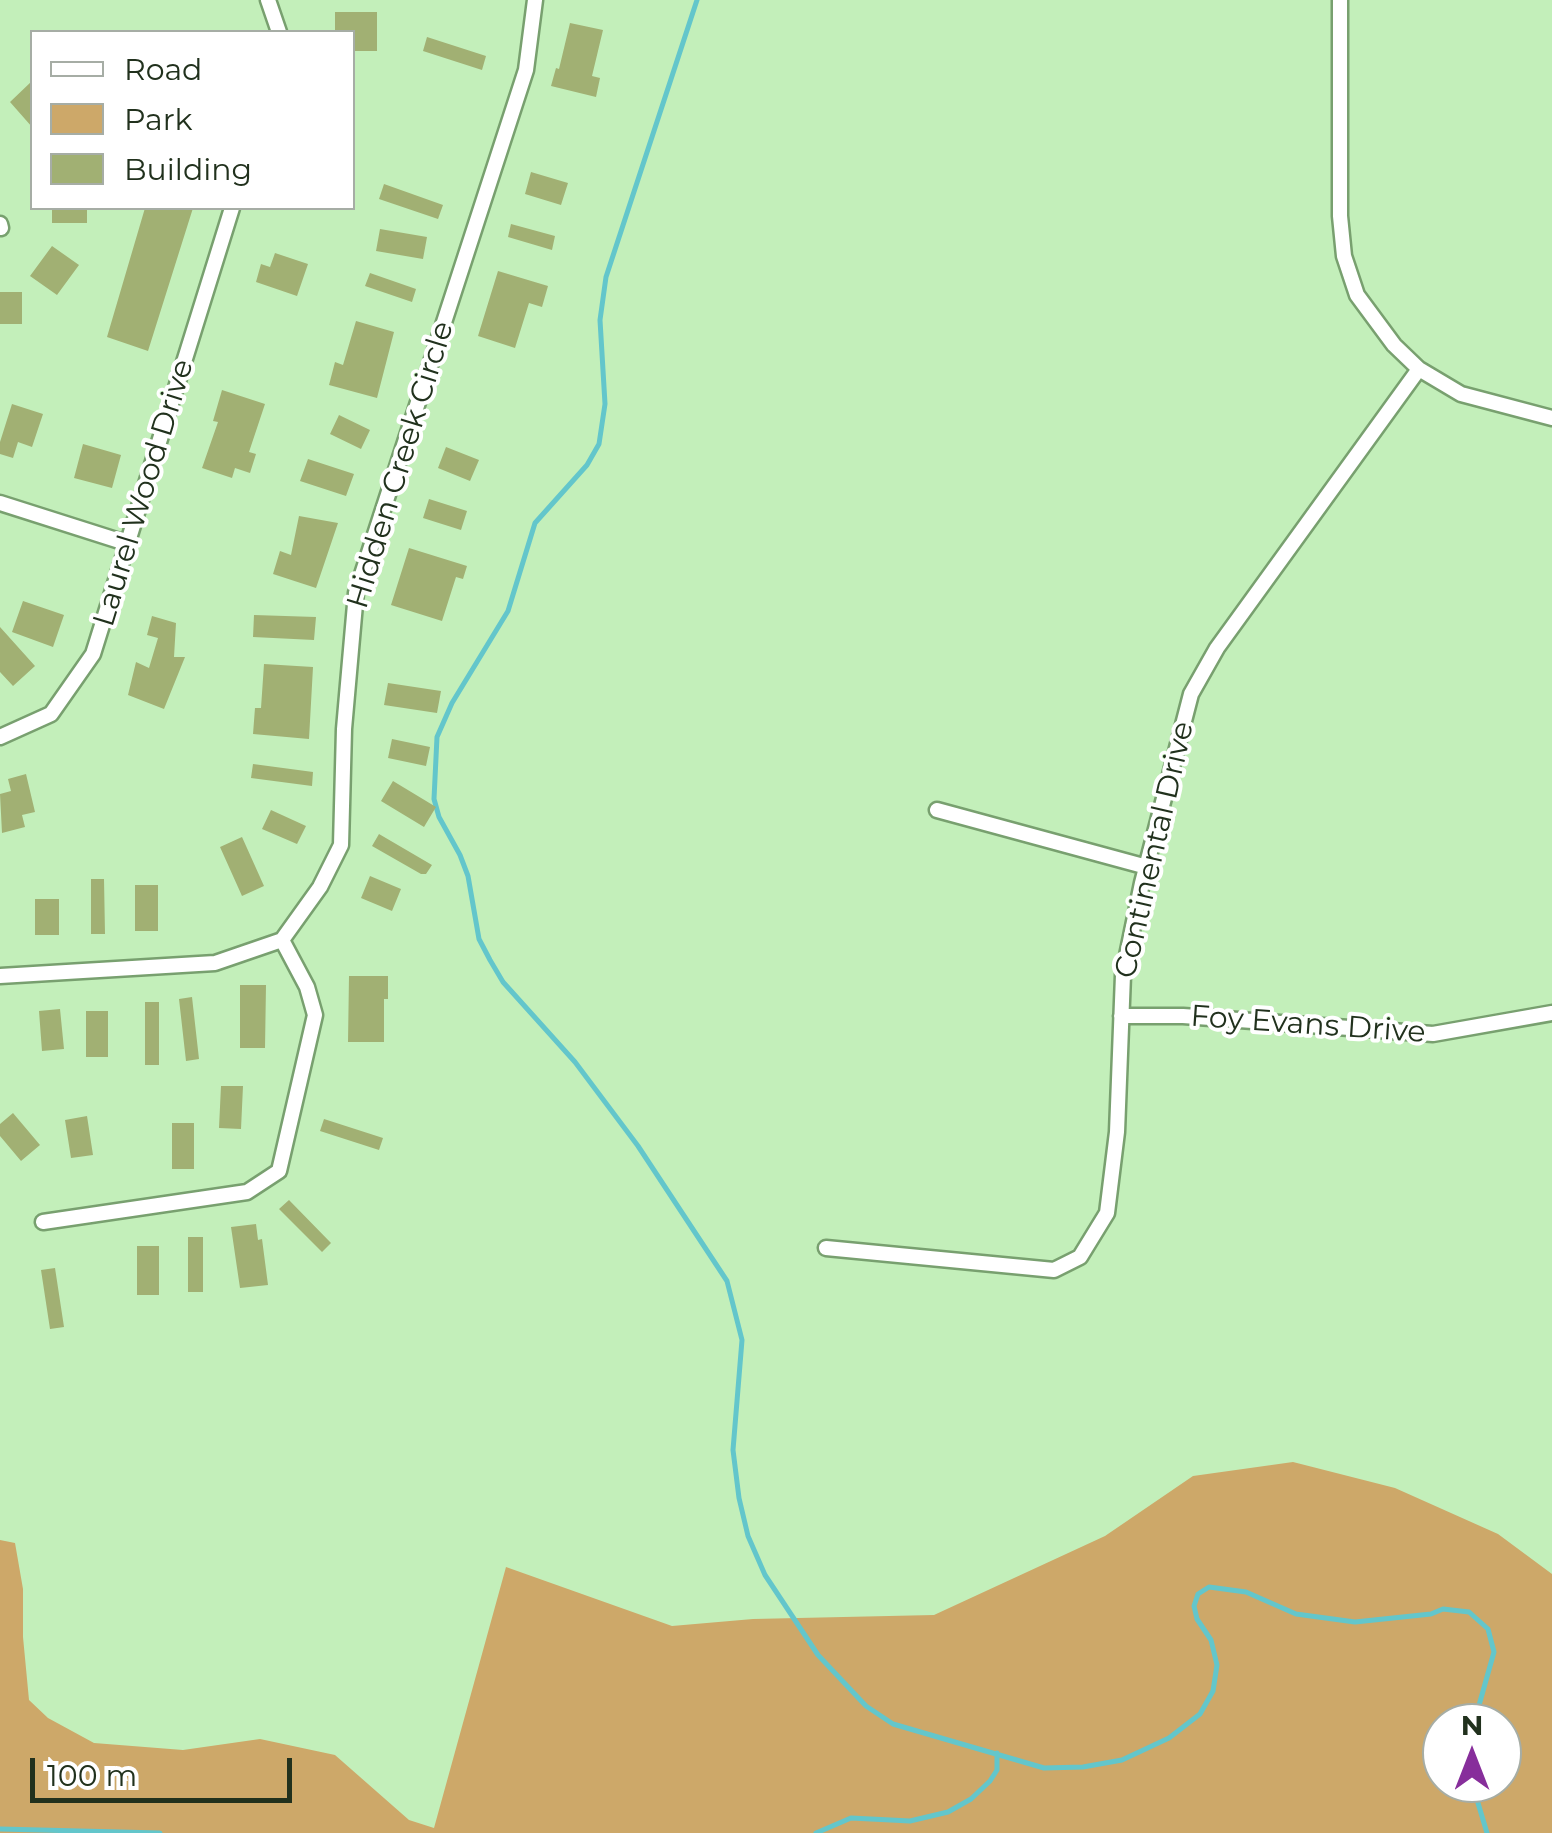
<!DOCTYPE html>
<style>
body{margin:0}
#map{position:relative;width:1552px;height:1833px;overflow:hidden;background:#c3efba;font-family:Montserrat,sans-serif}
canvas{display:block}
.legend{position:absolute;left:30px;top:30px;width:325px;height:180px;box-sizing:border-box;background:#fff;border:2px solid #a6ada5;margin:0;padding:12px 18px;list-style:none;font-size:30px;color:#21311d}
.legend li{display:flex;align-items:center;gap:20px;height:50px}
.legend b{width:50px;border:2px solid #a6ada5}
.north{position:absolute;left:1422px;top:1703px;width:100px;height:100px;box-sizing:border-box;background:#fff;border:2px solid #a6ada5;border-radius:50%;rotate:0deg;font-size:28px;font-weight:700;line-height:40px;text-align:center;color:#21311d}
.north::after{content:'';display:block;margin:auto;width:35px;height:45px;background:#872e9b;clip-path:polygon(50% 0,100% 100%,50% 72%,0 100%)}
.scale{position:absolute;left:30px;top:1758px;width:262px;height:45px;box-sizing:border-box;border:5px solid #21311d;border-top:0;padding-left:12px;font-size:30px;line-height:35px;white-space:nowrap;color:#21311d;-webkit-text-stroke:8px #fff;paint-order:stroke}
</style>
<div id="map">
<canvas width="1552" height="1833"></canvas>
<ul class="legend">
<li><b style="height:12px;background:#fff"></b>Road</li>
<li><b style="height:28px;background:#cda869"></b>Park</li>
<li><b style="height:28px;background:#a1b073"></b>Building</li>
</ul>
<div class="north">N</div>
<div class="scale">100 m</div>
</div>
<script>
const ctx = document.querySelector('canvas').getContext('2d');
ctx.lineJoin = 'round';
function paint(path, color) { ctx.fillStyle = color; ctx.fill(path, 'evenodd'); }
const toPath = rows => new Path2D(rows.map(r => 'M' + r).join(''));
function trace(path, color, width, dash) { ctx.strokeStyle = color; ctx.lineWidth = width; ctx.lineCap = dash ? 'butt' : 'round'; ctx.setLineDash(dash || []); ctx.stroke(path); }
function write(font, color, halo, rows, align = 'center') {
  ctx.font = font + ' Montserrat,sans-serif'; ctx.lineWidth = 8; ctx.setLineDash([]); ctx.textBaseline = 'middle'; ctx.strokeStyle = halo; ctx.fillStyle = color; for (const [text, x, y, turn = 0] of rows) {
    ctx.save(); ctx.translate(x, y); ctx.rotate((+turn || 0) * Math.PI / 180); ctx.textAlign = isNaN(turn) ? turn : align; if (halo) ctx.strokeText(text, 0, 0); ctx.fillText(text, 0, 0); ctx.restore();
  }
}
paint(toPath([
 [1293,1462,1395,1488,1498,1534,1552,1574,1552,1833,0,1833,0,1540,15,1543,23,1589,23,1637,29,1700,48,1718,94,1743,183,1750,260,1739,335,1755,409,1820,434,1828,506,1567,672,1626,753,1619,934,1615,1105,1536,1193,1476],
 [1442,1723,1502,1723,1502,1783,1442,1783]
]), '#cda869');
trace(toPath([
 [697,0,606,277,600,320,605,404,599,444,587,465,535,523,508,611,452,703,437,737,434,799,439,817,460,855,468,876,479,939,490,960,503,982,575,1062,638,1146,727,1281,742,1340,733,1450,739,1498,748,1536,765,1575,818,1655,866,1706,893,1724,1044,1768,1083,1767,1122,1760,1169,1738,1200,1714,1213,1691,1217,1665,1211,1640,1197,1619,1194,1606,1198,1594,1209,1587,1246,1592,1296,1614,1355,1622,1431,1614,1443,1609,1469,1612,1488,1629,1494,1652,1474,1723],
 [1472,1783,1487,1833],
 [0,1829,160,1833],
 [816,1833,851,1818,910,1821,948,1812,971,1799,990,1781,997,1770,997,1753]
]), '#63c6cb', 5);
paint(toPath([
 [335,12,377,12,377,51,352,51,352,32,335,32],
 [570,23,603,30,592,76,600,78,596,97,551,86,556,68,559,69],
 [427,37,486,56,482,70,423,51],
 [32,81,32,127,10,102],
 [531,172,568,183,561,205,525,194],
 [384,184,443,205,438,219,379,199],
 [52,208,87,208,87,223,52,223],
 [145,208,193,208,148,351,107,337],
 [511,224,555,236,552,250,508,237],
 [380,229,427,237,423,259,376,251],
 [52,246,79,265,57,295,30,276],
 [275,253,308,264,297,296,256,282,261,264,270,267],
 [498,271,548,286,542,307,529,303,515,348,478,336],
 [370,273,416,289,412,302,365,286],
 [0,292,22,292,22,324,0,324],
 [356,321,394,332,377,398,329,385,335,362,343,365],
 [222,390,265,404,249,452,256,454,250,473,235,468,232,478,202,468,218,422,213,421],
 [12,404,43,414,32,447,18,442,13,458,0,454,0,442],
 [339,415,370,430,361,449,330,434],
 [83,444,121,455,112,488,74,478],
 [446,447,479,460,470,481,438,468],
 [308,459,354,474,346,496,300,481],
 [429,499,467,511,461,530,423,518],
 [299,516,338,523,316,588,273,574,280,551,291,555],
 [409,548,467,566,463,579,456,577,442,621,391,605],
 [23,601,64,615,53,647,12,632],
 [254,615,316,617,314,640,253,637],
 [152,616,176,623,174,657,185,657,164,709,128,695,136,662,149,668,158,638,147,635],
 [0,627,35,666,13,686,0,672],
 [264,664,313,667,309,739,253,734,255,708,261,708],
 [388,683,441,691,437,713,384,705],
 [392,739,430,747,426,766,388,758],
 [253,764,313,772,312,786,251,778],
 [26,774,35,812,22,815,25,827,2,833,0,794,11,791,8,779],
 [393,781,436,807,424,827,381,801],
 [271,810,306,826,297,844,262,829],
 [379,834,432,865,426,874,421,874,372,846],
 [242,837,264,886,242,896,220,847],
 [370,876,401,889,392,911,361,898],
 [91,879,104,879,105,934,91,934],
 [135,885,158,885,158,931,135,931],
 [35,899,59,899,59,935,35,935],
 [349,976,388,976,388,999,384,999,384,1042,348,1042],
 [240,985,266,985,265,1048,240,1048],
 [192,997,199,1059,186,1061,179,999],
 [145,1002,159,1002,159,1065,145,1065],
 [60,1009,64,1049,42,1051,39,1011],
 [86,1011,108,1011,108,1057,86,1057],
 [221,1086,243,1086,241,1129,219,1128],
 [13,1113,40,1145,21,1161,0,1136,0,1124],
 [87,1116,93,1155,71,1158,65,1120],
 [324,1119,383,1138,379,1150,320,1131],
 [172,1123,194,1123,194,1169,172,1169],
 [289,1200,331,1243,322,1252,279,1209],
 [256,1224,258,1240,262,1239,268,1285,240,1288,231,1227],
 [188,1237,203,1237,203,1292,188,1292],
 [137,1246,159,1246,159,1295,137,1295],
 [55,1268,64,1327,50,1329,41,1270]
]), '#a1b073');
const street = toPath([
 [268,0,279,32],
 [1340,0,1340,216,1344,256,1357,295,1394,345,1419,369,1461,394,1552,418],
 [0,224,1,228],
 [0,503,129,544],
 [0,737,51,714,93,654,232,208],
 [937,810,1147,867],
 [0,976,215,963,282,940,320,887,341,845,344,729,356,593,526,70,535,0],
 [1121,1016,1183,1016,1433,1034,1552,1013],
 [43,1222,247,1192,279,1171,315,1015,307,987,282,940],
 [826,1248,1054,1270,1080,1257,1107,1213,1117,1132,1123,975,1142,883,1191,694,1217,648,1419,369]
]);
trace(street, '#78a06f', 19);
trace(street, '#fff', 14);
write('30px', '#21311d', '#fff', [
 ["Hidden Creek Circle",401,465,-73],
 ["Laurel Wood Drive",144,493,-73],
 ["Continental Drive",1155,850,-77],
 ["Foy Evans Drive",1308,1025,4]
]);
</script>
